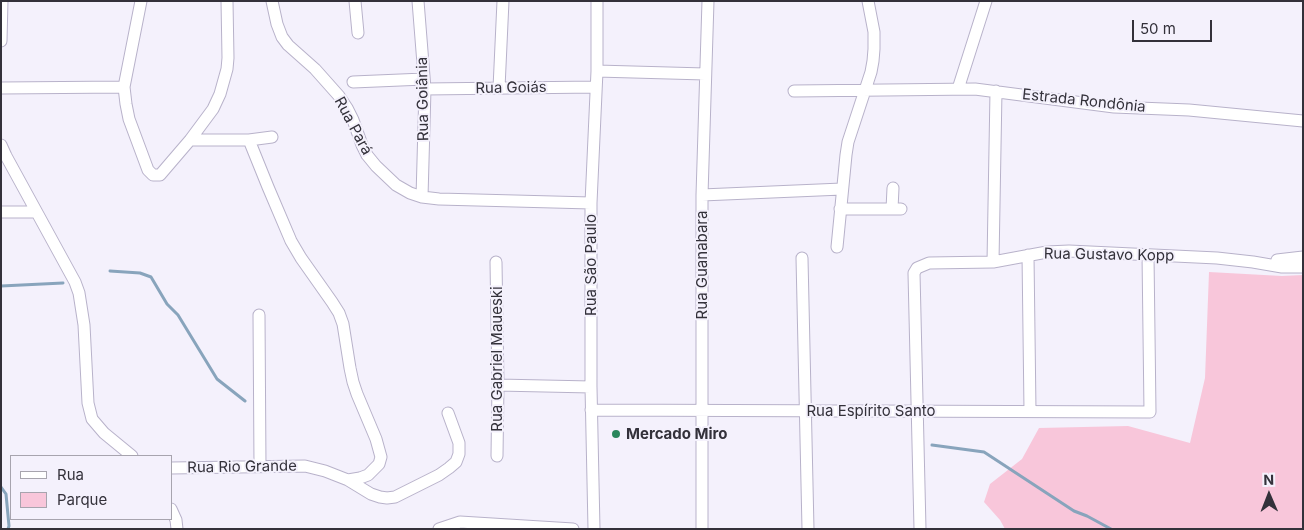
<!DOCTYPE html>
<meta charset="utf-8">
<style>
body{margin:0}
#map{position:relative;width:1304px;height:530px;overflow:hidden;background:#f4f1fc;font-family:Inter,sans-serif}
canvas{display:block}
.frame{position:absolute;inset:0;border:2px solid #33313a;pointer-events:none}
.legend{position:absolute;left:10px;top:455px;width:162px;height:65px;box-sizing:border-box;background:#f4f1fc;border:1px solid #a7a4ae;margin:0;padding:6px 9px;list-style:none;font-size:15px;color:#33313a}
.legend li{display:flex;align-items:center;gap:10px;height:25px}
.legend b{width:25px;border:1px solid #a7a4ae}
.north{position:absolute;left:1244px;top:470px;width:50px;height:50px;-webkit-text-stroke:4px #f4f1fc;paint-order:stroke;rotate:359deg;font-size:14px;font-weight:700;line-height:20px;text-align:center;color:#33313a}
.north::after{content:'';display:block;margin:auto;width:18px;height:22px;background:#33313a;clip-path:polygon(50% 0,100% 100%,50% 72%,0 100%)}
.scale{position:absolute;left:1132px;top:20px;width:80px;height:22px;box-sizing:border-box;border:2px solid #33313a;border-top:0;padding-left:6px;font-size:15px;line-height:18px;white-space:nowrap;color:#33313a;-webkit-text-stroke:4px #f4f1fc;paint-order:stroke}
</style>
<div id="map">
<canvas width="1304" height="530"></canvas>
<div class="frame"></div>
<ul class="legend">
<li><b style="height:6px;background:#fff"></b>Rua</li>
<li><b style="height:14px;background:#f8c6da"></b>Parque</li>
</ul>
<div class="north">N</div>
<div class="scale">50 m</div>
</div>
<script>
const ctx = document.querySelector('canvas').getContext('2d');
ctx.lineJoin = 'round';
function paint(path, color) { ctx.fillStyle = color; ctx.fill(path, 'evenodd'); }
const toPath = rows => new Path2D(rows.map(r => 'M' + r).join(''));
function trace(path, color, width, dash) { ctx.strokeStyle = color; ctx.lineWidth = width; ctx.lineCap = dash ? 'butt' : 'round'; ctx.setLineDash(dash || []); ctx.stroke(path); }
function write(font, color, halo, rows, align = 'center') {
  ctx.font = font + ' Inter,sans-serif'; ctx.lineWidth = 4; ctx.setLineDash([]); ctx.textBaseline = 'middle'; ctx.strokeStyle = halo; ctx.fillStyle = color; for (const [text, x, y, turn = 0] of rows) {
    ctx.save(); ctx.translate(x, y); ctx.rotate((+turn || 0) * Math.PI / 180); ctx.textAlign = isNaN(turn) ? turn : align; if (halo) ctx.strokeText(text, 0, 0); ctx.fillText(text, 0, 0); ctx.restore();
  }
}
paint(toPath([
 [1209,272,1282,276,1303,275,1303,529,1005,529,1000,520,984,502,990,484,1022,459,1039,428,1128,426,1190,443,1205,378]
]), '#f8c6da');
trace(toPath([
 [110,271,140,273,151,277,167,304,178,315,217,379,245,401],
 [1,286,63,283],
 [932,445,984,452,1074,511,1087,516,1111,529],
 [1,487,6,494,9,526,8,529]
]), '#88a4bc', 3);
const minor = toPath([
 [141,1,124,87,126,104,129,119,148,170,153,175,160,175,190,140,213,109,220,94,227,69,228,58,227,1],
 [272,1,277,24,282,37,288,45,315,69,339,96,347,108,353,120,362,145,367,155,376,166,396,185,410,193,422,197,439,199,591,203],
 [355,1,358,33],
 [418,1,425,89,422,197],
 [1,41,2,1],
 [597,71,705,74],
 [353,82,424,79],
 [1,88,124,87],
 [499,88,503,1],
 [425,89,596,87],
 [958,89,986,1],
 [794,91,975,89,1114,107,1189,110,1303,121],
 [190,140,249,140,268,187,291,241,301,258,332,302,339,313,343,324,350,368,353,382,357,394,376,439,381,457,379,464,368,475,360,478,348,480],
 [249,140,272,137],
 [1,145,6,156,75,282,79,293,84,325,88,403,92,419,104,433,132,456],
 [702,195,842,189],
 [840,209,901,209],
 [892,209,893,188],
 [1,212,36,212],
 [837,247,846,155,848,142,871,72,873,61,874,49,874,32,868,1],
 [1028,255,1030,411],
 [802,258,808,529],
 [1277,260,1303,257],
 [496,262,498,385,497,456],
 [993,262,996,91],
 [259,315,260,466],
 [498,385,591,387],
 [591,410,1150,412,1148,255],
 [171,468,305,466,325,471,348,480,371,494,380,497,387,498,395,497,439,475,449,468,456,462,459,454,459,443,448,413],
 [171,509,176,520,177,529],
 [439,529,460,522,573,529],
 [594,529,591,387,591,203,597,71,597,1],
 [702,529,702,195,708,1],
 [920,529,914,273,917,268,929,263,993,262,1047,252,1069,251,1217,258,1253,262,1282,267,1303,267]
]);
trace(minor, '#b8b2ca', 13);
trace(minor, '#fff', 11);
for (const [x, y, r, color] of [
 [616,434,5,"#2a865c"]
]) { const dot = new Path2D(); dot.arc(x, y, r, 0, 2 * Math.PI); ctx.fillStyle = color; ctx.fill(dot); trace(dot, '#f4f1fc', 2); }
write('15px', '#33313a', '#f4f1fc', [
 ["Rua Goiás",511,88,-1],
 ["Rua Goiânia",423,99,-91],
 ["Estrada Rondônia",1084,101,6],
 ["Rua Pará",353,126,62],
 ["Rua Gustavo Kopp",1109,255,1],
 ["Rua São Paulo",591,265,-90],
 ["Rua Guanabara",702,265,-90],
 ["Rua Gabriel Maueski",497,359,-90],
 ["Rua Espírito Santo",871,411],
 ["Rua Rio Grande",242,467,-1]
]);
write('bold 15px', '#33313a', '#f4f1fc', [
 ["Mercado Miro",626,434]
], 'left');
</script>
